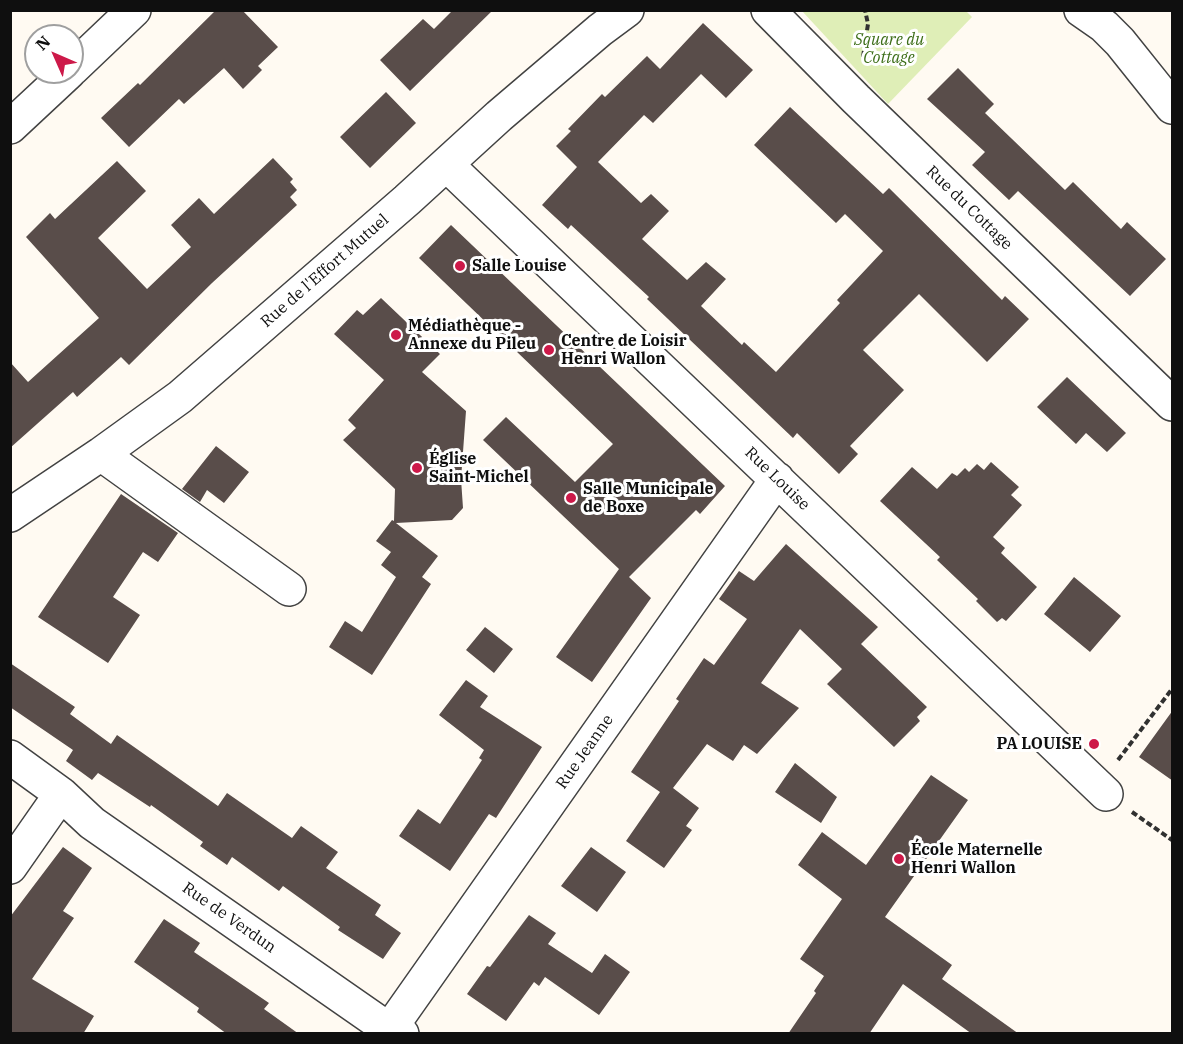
<!DOCTYPE html>
<meta charset="utf-8">
<style>
body{margin:0}
#map{position:relative;width:1183px;height:1044px;overflow:hidden;background:#fffaf2;font-family:"IBM Plex Serif",serif}
canvas{display:block}
.frame{position:absolute;inset:0;border:12px solid #0f0f0f;pointer-events:none}
.north{position:absolute;left:24px;top:24px;width:60px;height:60px;box-sizing:border-box;background:#fff;border:2px solid #9f9f9f;border-radius:50%;rotate:315deg;font-size:16px;font-weight:700;line-height:24px;text-align:center;color:#0f0f0f}
.north::after{content:'';display:block;margin:auto;width:21px;height:27px;background:#cd1949;clip-path:polygon(50% 0,100% 100%,50% 72%,0 100%)}
</style>
<div id="map">
<canvas width="1183" height="1044"></canvas>
<div class="frame"></div>
<div class="north">N</div>
</div>
<script>
const ctx = document.querySelector('canvas').getContext('2d');
ctx.lineJoin = 'round';
function paint(path, color) { ctx.fillStyle = color; ctx.fill(path, 'evenodd'); }
const toPath = rows => new Path2D(rows.map(r => 'M' + r).join(''));
function trace(path, color, width, dash) { ctx.strokeStyle = color; ctx.lineWidth = width; ctx.lineCap = dash ? 'butt' : 'round'; ctx.setLineDash(dash || []); ctx.stroke(path); }
function write(font, color, halo, rows, align = 'center') {
  ctx.font = font + ' "IBM Plex Serif",serif'; ctx.lineWidth = 6; ctx.setLineDash([]); ctx.textBaseline = 'middle'; ctx.strokeStyle = halo; ctx.fillStyle = color; for (const [text, x, y, turn = 0] of rows) {
    ctx.save(); ctx.translate(x, y); ctx.rotate((+turn || 0) * Math.PI / 180); ctx.textAlign = isNaN(turn) ? turn : align; if (halo) ctx.strokeText(text, 0, 0); ctx.fillText(text, 0, 0); ctx.restore();
  }
}
paint(toPath([
 [966,11,972,17,888,104,802,11]
]), '#dfeeb7');
paint(toPath([
 [216,10,242,10,278,47,258,66,262,70,243,89,224,68,184,104,179,99,129,147,101,118,138,83,140,85],
 [453,10,493,10,410,91,380,60,423,19,434,29],
 [703,23,753,70,726,98,701,74,653,123,644,115,598,162,641,203,651,194,669,211,642,239,687,280,706,262,726,279,701,306,742,345,744,342,776,372,840,303,837,300,883,251,845,214,836,223,754,145,790,107,883,194,889,188,1002,300,1005,296,1029,319,987,362,919,294,863,350,904,390,850,446,858,454,839,474,797,433,793,438,647,299,649,297,571,225,568,229,542,205,577,167,556,146,571,131,568,129,602,94,605,97,647,56,660,69],
 [958,68,994,104,985,113,1065,190,1073,182,1121,229,1127,222,1166,259,1130,296,1018,191,1009,200,972,165,985,152,927,99],
 [386,92,416,123,370,168,340,137],
 [273,158,293,179,290,182,297,190,290,197,297,205,212,283,129,365,121,357,77,397,73,392,10,448,10,362,28,382,99,318,26,237,50,213,55,219,117,161,146,191,98,238,147,289,191,247,171,225,199,198,214,214],
 [451,225,725,486,700,514,696,510,629,577,651,598,592,682,556,657,619,569,483,440,506,417,575,482,613,444,419,258],
 [381,298,440,354,422,372,466,411,461,479,463,508,452,520,396,523,438,556,422,577,431,584,372,675,329,647,345,621,362,632,396,577,381,565,391,552,376,541,392,520,394,521,395,489,343,440,356,428,348,420,384,380,334,334,357,310,363,315],
 [1067,377,1126,433,1107,452,1086,433,1076,444,1037,407],
 [216,446,249,472,224,503,207,490,200,502,182,489],
 [991,462,1019,487,1011,495,1022,505,993,537,1005,548,1001,553,1037,587,1006,621,1002,618,997,622,976,601,978,599,937,560,940,557,880,501,912,467,937,489,952,473,957,476,965,468,969,472,977,464,984,470],
 [121,494,178,533,158,562,143,552,113,597,140,615,108,663,38,617],
 [786,544,878,627,861,644,927,707,917,717,920,721,894,747,827,684,842,669,800,629,761,683,799,708,757,754,744,745,733,761,707,744,673,788,699,808,686,826,692,830,664,868,626,841,660,792,631,772,679,701,676,699,704,658,714,665,747,619,719,599,739,571,754,581],
 [1074,577,1121,616,1090,652,1044,614],
 [485,627,513,649,494,673,466,650],
 [10,663,75,707,70,714,111,744,117,735,218,806,227,793,292,838,301,826,338,852,326,868,381,905,375,915,401,933,383,959,338,930,340,927,283,886,279,891,232,857,227,865,200,846,203,842,151,805,150,807,98,773,92,780,66,761,73,750,10,707],
 [466,680,488,696,480,707,542,747,496,818,489,814,450,871,399,836,418,809,440,824,482,760,479,758,484,750,439,715],
 [1173,710,1173,781,1139,757],
 [795,763,837,797,821,823,775,792],
 [931,775,968,800,885,917,952,965,942,979,1019,1034,972,1034,903,984,869,1034,788,1034,816,993,814,991,824,976,800,959,842,899,798,865,822,832,866,865],
 [63,847,92,868,63,911,74,918,32,979,94,1016,83,1034,10,1034,10,917],
 [591,847,626,872,597,912,561,886],
 [529,915,556,933,548,944,592,973,605,954,630,972,599,1015,545,977,539,986,534,982,506,1021,467,994,487,966,490,967],
 [164,919,200,943,194,952,269,1003,264,1009,299,1034,227,1034,197,1012,199,1008,134,962]
]), '#594d4a');
const minor = toPath([
 [768,10,856,99,1172,404],
 [1081,10,1104,26,1120,42,1172,107],
 [72,69,134,10],
 [10,127,69,72],
 [447,165,1106,794],
 [101,454,289,589],
 [10,515,101,454,180,397,407,200,499,116,600,30,627,10],
 [10,757,61,794,92,823,378,1022,392,1026,402,1034],
 [10,867,61,794],
 [392,1026,777,479]
]);
trace(minor, '#424242', 36);
trace(toPath([
 [863,57,868,24,865,10],
 [1118,760,1172,689],
 [1132,812,1172,840]
]), '#313131', 4, [6, 3]);
trace(minor, '#fff', 33);
for (const [x, y, r, color] of [
 [460,266,6,"#cd1949"],
 [396,335,6,"#cd1949"],
 [549,350,6,"#cd1949"],
 [417,468,6,"#cd1949"],
 [571,498,6,"#cd1949"],
 [1094,744,6,"#cd1949"],
 [899,859,6,"#cd1949"]
]) { const dot = new Path2D(); dot.arc(x, y, r, 0, 2 * Math.PI); ctx.fillStyle = color; ctx.fill(dot); trace(dot, '#fff', 2); }
write('italic 16px', '#3d6e19', '#fff', [
 ["Square du",889,40],
 ["Cottage",889,58]
]);
write('16px', '#0f0f0f', '#fff', [
 ["Rue du Cottage",969,208,44],
 ["Rue de l'Effort Mutuel",325,271,-41],
 ["Rue Louise",777,479,44],
 ["Rue Jeanne",585,752,-55],
 ["Rue de Verdun",229,918,35]
]);
write('bold 16px', '#0f0f0f', '#fff', [
 ["Salle Louise",472,266],
 ["Médiathèque -",408,326],
 ["Annexe du Pileu",408,344],
 ["Centre de Loisir",561,341],
 ["Henri Wallon",561,359],
 ["Église",429,459],
 ["Saint-Michel",429,477],
 ["Salle Municipale",583,489],
 ["de Boxe",583,507],
 ["PA LOUISE",1082,744,"right"],
 ["École Maternelle",911,850],
 ["Henri Wallon",911,868]
], 'left');
</script>
